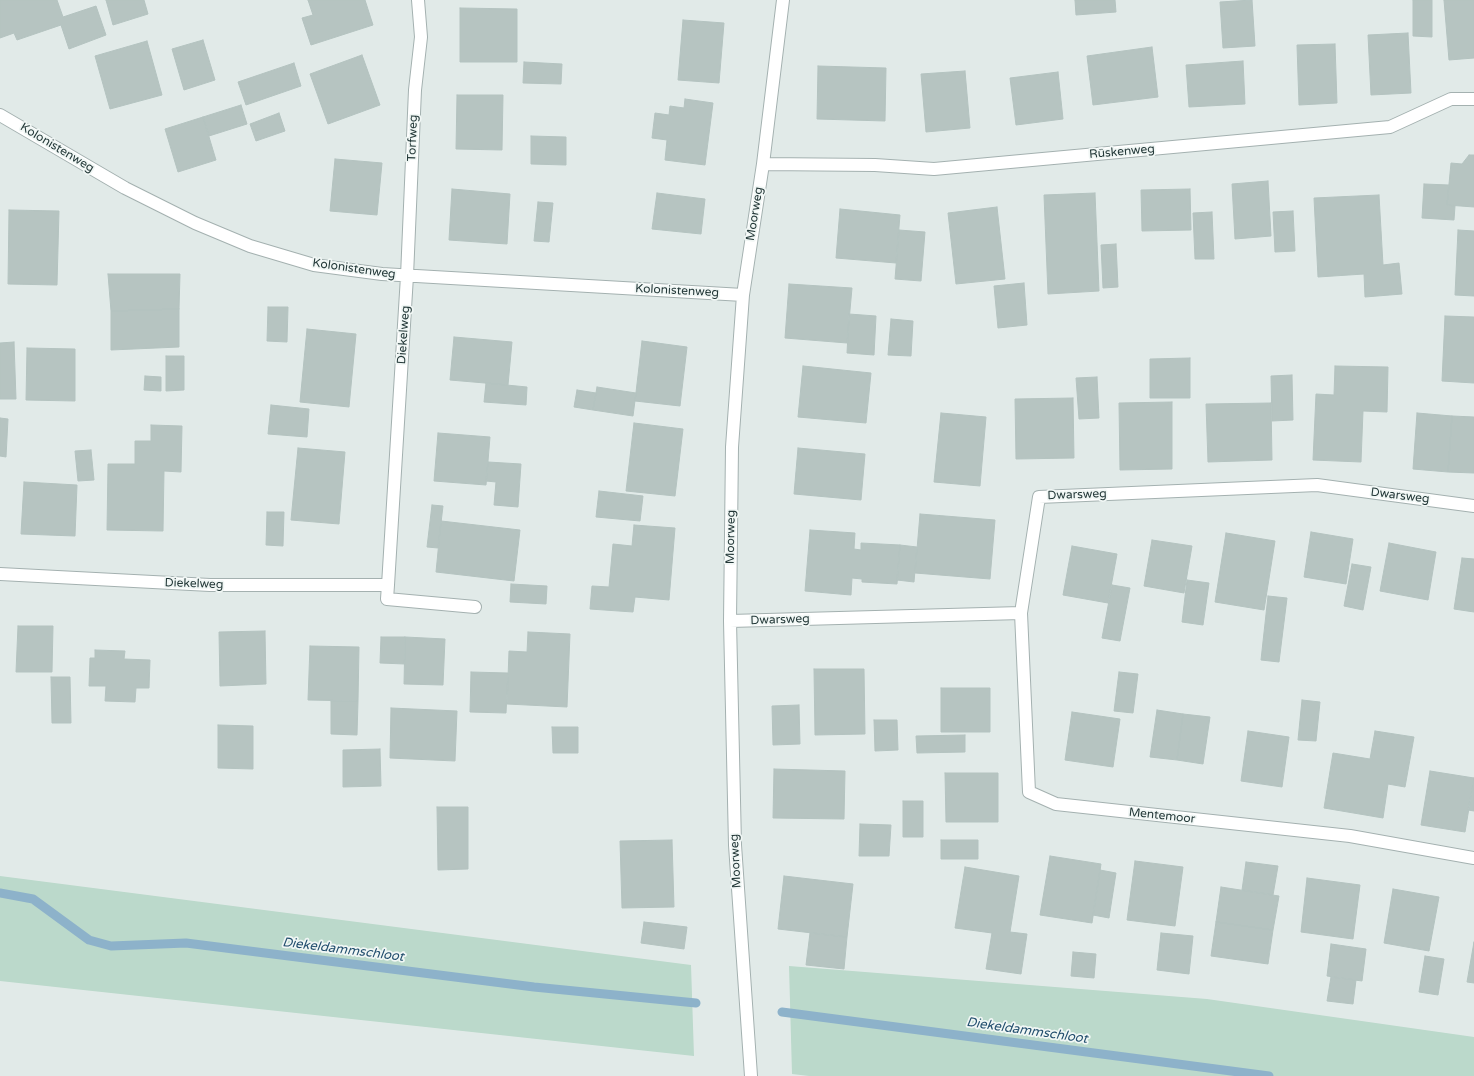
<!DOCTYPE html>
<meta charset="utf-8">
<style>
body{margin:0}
canvas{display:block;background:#e1eae8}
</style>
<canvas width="1474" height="1076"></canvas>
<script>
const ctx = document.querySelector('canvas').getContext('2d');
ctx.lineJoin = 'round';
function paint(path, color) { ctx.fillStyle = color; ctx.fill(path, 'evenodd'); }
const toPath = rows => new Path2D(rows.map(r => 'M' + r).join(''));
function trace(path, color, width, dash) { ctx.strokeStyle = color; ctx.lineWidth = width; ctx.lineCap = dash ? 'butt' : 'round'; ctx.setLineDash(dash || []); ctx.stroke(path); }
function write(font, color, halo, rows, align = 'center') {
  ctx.font = font + ' "Varela Round",sans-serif'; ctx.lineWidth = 3.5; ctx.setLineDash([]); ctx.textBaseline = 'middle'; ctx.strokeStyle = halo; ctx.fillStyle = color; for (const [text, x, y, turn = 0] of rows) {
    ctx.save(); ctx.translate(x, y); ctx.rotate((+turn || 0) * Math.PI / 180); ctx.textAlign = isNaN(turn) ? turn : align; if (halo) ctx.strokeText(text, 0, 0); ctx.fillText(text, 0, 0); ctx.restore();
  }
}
paint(toPath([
 [0,876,691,965,694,1056,0,981],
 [789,966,1207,999,1474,1037,1474,1076,809,1076,792,1074]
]), '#bbd9cb');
trace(toPath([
 [0,893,33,899,89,940,111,946,186,943,534,987,696,1003],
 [782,1012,1269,1076]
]), '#8db2ca', 9);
const building = toPath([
 [0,0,57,0,63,17,96,6,106,35,69,49,61,25,17,40,14,33,0,38,0,0],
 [106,0,144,0,148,14,113,25,106,0],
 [308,0,365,0,373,25,311,45,302,18,313,15,308,0],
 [1075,0,1115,0,1116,12,1076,15,1075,0],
 [1252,0,1255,46,1223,48,1220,2,1252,0],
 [1413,0,1432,0,1432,37,1413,36,1413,0],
 [1444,0,1474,0,1474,58,1449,60,1444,0],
 [460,8,517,9,517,62,460,62,460,8],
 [683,20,724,23,719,83,678,80,683,20],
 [1408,33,1411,93,1371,95,1368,35,1408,33],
 [203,40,215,80,184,90,172,49,203,40],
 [147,41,162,95,110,109,95,56,147,41],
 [1335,44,1337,103,1299,105,1297,45,1335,44],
 [1152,47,1158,97,1093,105,1087,56,1152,47],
 [362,55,380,105,328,124,310,74,362,55],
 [1243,61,1245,104,1189,107,1186,65,1243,61],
 [524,62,562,64,561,84,523,83,524,62],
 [294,63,301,86,246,105,238,82,294,63],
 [818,66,886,68,885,121,817,119,818,66],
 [965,71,970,128,926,132,921,74,965,71],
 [1058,72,1063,119,1016,125,1010,78,1058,72],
 [457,95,503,95,502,150,456,149,457,95],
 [685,99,713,103,705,165,665,160,667,140,652,138,655,113,669,115,670,106,684,108,685,99],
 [241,105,247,124,209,136,203,117,241,105],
 [279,113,285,131,256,141,250,124,279,113],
 [203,117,216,160,178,172,165,129,203,117],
 [531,136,566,137,566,165,531,164,531,136],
 [1469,155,1474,155,1474,207,1447,205,1451,163,1462,164,1469,155],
 [335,159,382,163,377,215,330,211,335,159],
 [1268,181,1271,236,1235,239,1232,184,1268,181],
 [1424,184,1449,185,1447,205,1455,206,1454,220,1422,218,1424,184],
 [452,189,510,194,507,244,449,240,452,189],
 [1190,189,1191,230,1142,231,1141,190,1190,189],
 [657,193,705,199,701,234,652,229,657,193],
 [1095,193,1099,291,1048,294,1044,195,1095,193],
 [1379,195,1383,265,1399,263,1402,294,1365,297,1364,274,1318,277,1314,198,1379,195],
 [538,202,553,203,549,242,534,241,538,202],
 [997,207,1005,279,956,284,948,213,997,207],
 [840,209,900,215,896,263,836,258,840,209],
 [9,210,59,211,57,285,8,284,9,210],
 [1293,211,1295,251,1275,252,1273,212,1293,211],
 [1212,212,1214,259,1195,259,1193,213,1212,212],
 [899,230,925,232,921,281,895,279,899,230],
 [1458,230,1474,231,1474,296,1455,295,1458,230],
 [1116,244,1118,287,1103,288,1101,245,1116,244],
 [108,274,180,274,179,309,111,311,108,274],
 [1024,283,1027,325,998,328,994,286,1024,283],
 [789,284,852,288,847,343,785,338,789,284],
 [268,307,288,307,287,342,267,341,268,307],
 [179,309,179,347,111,350,111,311,179,309],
 [849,314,876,316,874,355,847,353,849,314],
 [1445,316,1474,317,1474,383,1442,381,1445,316],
 [891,319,913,321,911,356,888,355,891,319],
 [307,329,356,334,349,407,300,402,307,329],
 [454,337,512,342,508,385,450,380,454,337],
 [642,341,687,347,680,406,635,401,642,341],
 [14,342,16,399,0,399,0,343,14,342],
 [27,348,75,349,75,401,26,400,27,348],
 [166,356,184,356,184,390,166,391,166,356],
 [1190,358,1190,398,1150,398,1150,359,1190,358],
 [803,366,871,373,866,423,798,417,803,366],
 [1335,366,1388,367,1387,412,1363,411,1361,462,1313,460,1316,394,1334,395,1335,366],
 [1292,375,1293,420,1272,421,1271,376,1292,375],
 [145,376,161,377,161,391,144,390,145,376],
 [1097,377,1099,418,1079,419,1076,378,1097,377],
 [486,383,527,387,526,405,484,402,486,383],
 [597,387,636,393,633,416,593,410,597,387],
 [577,390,596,393,593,410,574,407,577,390],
 [1073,398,1074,458,1016,459,1015,399,1073,398],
 [1172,402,1172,469,1120,470,1119,403,1172,402],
 [1271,403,1272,460,1208,462,1206,404,1271,403],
 [271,405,309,409,307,437,268,434,271,405],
 [941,413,986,417,980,486,934,482,941,413],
 [1417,413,1452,416,1448,472,1413,469,1417,413],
 [1452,416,1474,417,1474,473,1448,472,1452,416],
 [0,418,8,419,6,457,0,456,0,418],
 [634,423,683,429,675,496,626,491,634,423],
 [151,425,182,426,181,472,164,471,163,531,107,530,108,464,135,464,135,441,151,441,151,425],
 [438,433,490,437,486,485,434,481,438,433],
 [298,448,345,452,339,524,291,520,298,448],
 [798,448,865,454,861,500,794,494,798,448],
 [91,450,94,480,78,481,75,451,91,450],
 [488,462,521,464,518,507,494,505,496,482,486,481,488,462],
 [24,482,77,485,75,536,21,534,24,482],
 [599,491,643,496,640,521,596,517,599,491],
 [432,505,443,506,438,548,427,547,432,505],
 [267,512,284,512,283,546,266,545,267,512],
 [920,514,995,520,990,579,915,573,920,514],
 [441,521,520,530,514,581,436,572,441,521],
 [634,525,675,528,669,600,635,597,633,612,590,609,592,586,609,587,613,544,632,546,634,525],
 [810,530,855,533,854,549,861,550,861,543,900,545,897,584,862,582,862,579,852,578,851,595,805,591,810,530],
 [1311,532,1353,539,1346,584,1304,577,1311,532],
 [1226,533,1275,541,1264,610,1215,602,1226,533],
 [1152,540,1192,546,1184,593,1144,586,1152,540],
 [1389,543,1436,552,1428,600,1380,591,1389,543],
 [900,545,917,547,914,582,897,580,900,545],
 [1072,546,1117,554,1108,603,1063,595,1072,546],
 [1462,558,1474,559,1474,612,1454,609,1462,558],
 [1352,564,1371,567,1363,610,1344,606,1352,564],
 [1187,580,1209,583,1203,625,1182,622,1187,580],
 [511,584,547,586,546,604,510,602,511,584],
 [1112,585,1130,588,1120,641,1102,638,1112,585],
 [1268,596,1287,598,1279,662,1261,660,1268,596],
 [18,626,53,626,52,672,16,672,18,626],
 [265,631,266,684,220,686,219,632,265,631],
 [528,632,570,634,567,707,507,704,509,651,527,652,528,632],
 [381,637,405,637,405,664,380,663,381,637],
 [405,637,445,639,443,685,404,684,405,637],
 [310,646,359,647,358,701,308,700,310,646],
 [95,650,125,651,124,659,150,660,149,688,136,688,135,702,105,701,106,686,89,686,90,658,95,658,95,650],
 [814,669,864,669,865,734,815,735,814,669],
 [471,672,508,673,506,713,470,712,471,672],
 [1119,672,1138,674,1133,713,1114,711,1119,672],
 [51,677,70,677,71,723,52,723,51,677],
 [941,688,990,688,990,732,941,732,941,688],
 [1302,700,1320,702,1316,741,1298,740,1302,700],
 [331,701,358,701,357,735,331,734,331,701],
 [799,705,800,744,773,745,772,706,799,705],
 [391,708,457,711,455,761,390,758,391,708],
 [1157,710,1183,714,1177,760,1150,757,1157,710],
 [1072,712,1120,719,1113,767,1065,760,1072,712],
 [1183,714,1210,717,1203,764,1177,760,1183,714],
 [874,720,897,720,898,750,875,751,874,720],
 [218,725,253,726,253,769,218,768,218,725],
 [552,727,578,727,578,753,553,753,552,727],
 [1248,731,1289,737,1282,787,1241,781,1248,731],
 [1375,731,1414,737,1405,787,1388,784,1383,818,1324,808,1333,753,1370,759,1375,731],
 [965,735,965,752,917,753,916,736,965,735],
 [380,749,381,786,343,787,343,750,380,749],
 [774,769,845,771,844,819,773,818,774,769],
 [1430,771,1474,778,1465,832,1421,825,1430,771],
 [945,773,998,773,998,822,946,822,945,773],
 [1474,778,1474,811,1468,810,1474,778],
 [903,801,923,801,923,837,903,837,903,801],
 [437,807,468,807,468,869,438,870,437,807],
 [860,824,891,825,889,856,859,856,860,824],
 [672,840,674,907,622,908,620,841,672,840],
 [941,840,978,840,978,859,941,859,941,840],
 [1050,856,1101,864,1092,923,1040,915,1050,856],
 [1135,861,1183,867,1175,926,1127,920,1135,861],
 [1246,862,1278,866,1273,895,1242,890,1246,862],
 [965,867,1019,876,1010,932,1027,934,1021,974,986,969,992,933,955,928,965,867],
 [1100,870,1116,873,1109,918,1093,915,1100,870],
 [784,876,853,884,847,937,778,929,784,876],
 [1307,878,1360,885,1353,939,1301,932,1307,878],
 [1221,887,1279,896,1273,930,1216,922,1221,887],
 [1393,889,1439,897,1429,951,1384,943,1393,889],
 [644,922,687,927,684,949,641,943,644,922],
 [1216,922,1273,930,1268,964,1211,956,1216,922],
 [810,933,847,937,844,969,806,965,810,933],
 [1161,933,1193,936,1189,974,1157,970,1161,933],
 [1474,942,1474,983,1467,982,1474,942],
 [1331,944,1366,949,1362,981,1327,976,1331,944],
 [1073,952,1096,954,1094,978,1071,976,1073,952],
 [1425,956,1444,959,1438,995,1419,992,1425,956],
 [1331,977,1356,980,1353,1004,1327,1001,1331,977]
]);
paint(building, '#b6c4c1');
trace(building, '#b4c3c0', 1);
const minor = toPath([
 [0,115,125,188,195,223,250,246,314,265,382,274,743,295],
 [763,164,875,165,934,169,1390,127,1451,99,1474,99],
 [0,574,210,585,388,585,407,276,415,90,421,37,418,0],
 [388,585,387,599,475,607],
 [1021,613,1029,792,1056,804,1350,836,1474,858],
 [730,621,1021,613,1039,497,1317,485,1474,506],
 [751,1076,735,845,730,621,732,447,743,295,763,164,783,0]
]);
trace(minor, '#a4b1b0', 14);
trace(minor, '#fff', 12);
write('12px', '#233838', '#f1f7f5', [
 ["Torfweg",413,138,-88],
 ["Kolonistenweg",57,148,31],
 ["Rüskenweg",1122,152,-5],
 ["Moorweg",755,214,-81],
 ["Kolonistenweg",354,269,8],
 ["Kolonistenweg",677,291,3],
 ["Diekelweg",404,335,-86],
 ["Dwarsweg",1077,495,-2],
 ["Dwarsweg",1400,496,7],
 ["Moorweg",731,537,-89],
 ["Diekelweg",194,584,2],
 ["Dwarsweg",780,620,-2],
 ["Mentemoor",1162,816,6],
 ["Moorweg",736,861,-93]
]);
write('italic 13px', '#234f6e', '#f1f7f5', [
 ["Diekeldammschloot",343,950,7],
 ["Diekeldammschloot",1027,1031,8]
]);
</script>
